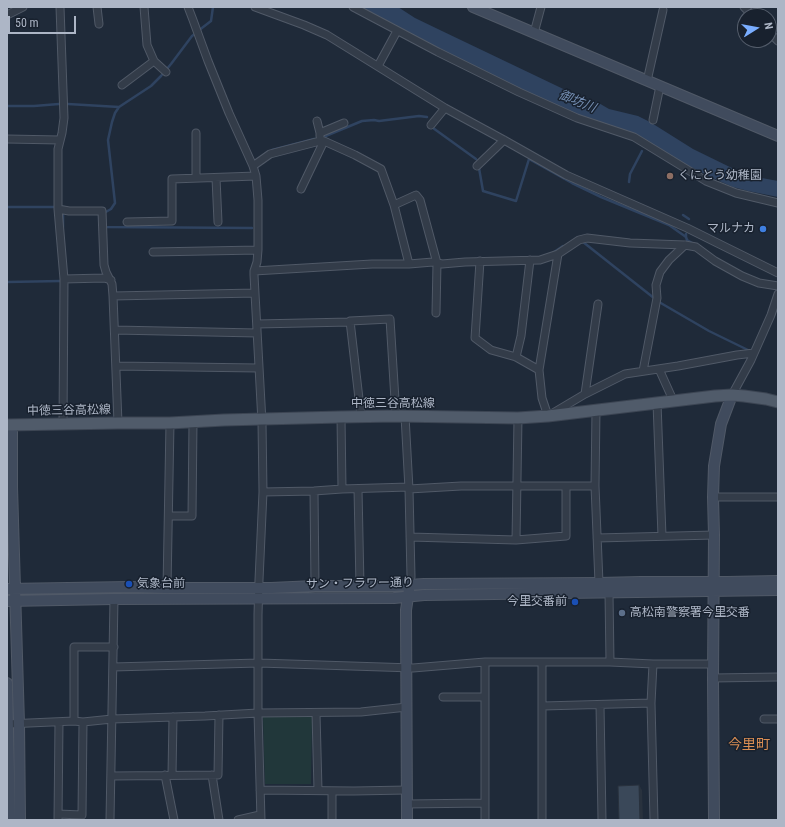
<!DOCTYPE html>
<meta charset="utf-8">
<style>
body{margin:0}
#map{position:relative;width:785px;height:827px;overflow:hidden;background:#1f2a39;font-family:"Roboto Condensed",sans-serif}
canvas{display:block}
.frame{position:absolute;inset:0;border:8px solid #adb6c6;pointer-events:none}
.north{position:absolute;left:737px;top:8px;width:40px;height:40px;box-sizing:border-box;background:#18212e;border:1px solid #545d6b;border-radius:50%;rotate:79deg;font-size:11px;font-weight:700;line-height:16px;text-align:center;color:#adb6c6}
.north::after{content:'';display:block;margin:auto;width:14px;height:18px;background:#79adff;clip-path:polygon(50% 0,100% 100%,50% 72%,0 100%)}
.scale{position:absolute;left:8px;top:16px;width:68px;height:18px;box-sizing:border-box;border:2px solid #adb6c6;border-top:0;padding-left:5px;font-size:12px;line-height:14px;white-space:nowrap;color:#adb6c6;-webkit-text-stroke:3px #18212e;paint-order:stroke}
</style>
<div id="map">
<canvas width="785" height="827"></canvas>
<div class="frame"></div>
<div class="north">N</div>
<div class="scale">50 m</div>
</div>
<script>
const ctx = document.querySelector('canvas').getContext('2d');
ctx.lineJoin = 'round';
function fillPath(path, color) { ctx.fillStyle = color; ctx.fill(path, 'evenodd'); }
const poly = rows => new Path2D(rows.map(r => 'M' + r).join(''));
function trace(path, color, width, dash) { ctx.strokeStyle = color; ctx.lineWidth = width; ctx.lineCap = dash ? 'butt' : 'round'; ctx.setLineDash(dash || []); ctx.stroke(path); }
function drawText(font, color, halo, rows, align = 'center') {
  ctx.font = font + ' "Roboto Condensed","Noto Sans JP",sans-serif'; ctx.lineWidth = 3; ctx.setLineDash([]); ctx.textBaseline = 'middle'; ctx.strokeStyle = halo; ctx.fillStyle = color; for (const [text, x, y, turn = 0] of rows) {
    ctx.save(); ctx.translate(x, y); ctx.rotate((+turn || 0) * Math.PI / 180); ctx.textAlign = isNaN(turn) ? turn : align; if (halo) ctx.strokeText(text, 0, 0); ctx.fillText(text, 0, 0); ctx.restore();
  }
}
const green = poly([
 [312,716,311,784,265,784,263,717]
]);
const water = poly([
 [361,7,398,7,415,18,442,31,578,96,597,102,609,109,638,116,650,122,693,149,738,171,751,176,778,181,778,197,748,191,733,187,717,180,685,164,622,130,558,108,408,34]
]);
const stream = poly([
 [198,31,211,21,213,7],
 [68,104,119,107],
 [7,106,34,106,59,104],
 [433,128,476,159],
 [323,138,328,135,362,121,374,120,379,121,419,116,427,117],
 [272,150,314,139,318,139],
 [479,168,483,191,516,201,529,159,572,183,601,197,669,225,686,237,686,234],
 [629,182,630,174,642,151],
 [7,207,54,207],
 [63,212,63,227],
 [104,213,111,209,115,203,108,140,112,122,115,113,119,107,151,86,161,76,171,64,192,36,196,33],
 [683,215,689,219],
 [105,225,105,227,252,228],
 [686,237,687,240,694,244],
 [583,242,659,302,709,331,750,351],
 [554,252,563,246],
 [7,282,61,281]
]);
const street = poly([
 [60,7,64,118,62,133,58,149,58,209,64,279,63,424],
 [97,7,99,24],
 [144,7,147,45,154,61,166,72],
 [188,7,193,20,208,61,229,113,253,166,256,176,258,200,258,250,257,262,254,271,254,275,262,422,263,492,259,580,258,615,258,713,261,820],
 [255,7,304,25,327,35,445,108,504,140,566,175,687,228,778,273],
 [353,7,438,52,519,92,577,118,634,137,706,181,736,193,778,203],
 [744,7,753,16],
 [7,15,23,7],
 [769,32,778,41],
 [534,33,541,7],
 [378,66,397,31],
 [647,81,663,10],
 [122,85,154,61],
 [653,120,660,86],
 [317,121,320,133,320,136],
 [431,125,445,108],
 [196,133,196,178],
 [320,133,344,123],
 [7,139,60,140],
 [253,166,270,154,320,141,324,141,355,155,381,169,394,205,409,264],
 [477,166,504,140],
 [216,178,218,222],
 [301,189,324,141],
 [394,205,416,195,420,200,437,263,436,313],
 [58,209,69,211,102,211,104,265,106,272,112,284,113,296,118,423],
 [127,222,172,221,172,179,256,176],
 [153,252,258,250],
 [558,254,539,370,542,398,548,416,585,394,625,374,678,366,737,355,754,353],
 [480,261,475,338,491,350,516,357,539,370],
 [254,271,372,264,409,264,433,262,442,264,465,262,540,260,558,254,579,240,587,238,630,243,685,245,696,247,715,261,742,276,759,283,778,286],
 [64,279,104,278,111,280],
 [113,296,255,293],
 [257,324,350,322],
 [115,330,257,333],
 [516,357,521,336,530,260],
 [116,366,258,368],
 [659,369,673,400],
 [643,371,657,298,656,285,660,272,669,260,685,245],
 [585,394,598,304],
 [732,395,751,360,771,315,778,294],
 [657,403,662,536],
 [596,410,595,486,599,583],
 [361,416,350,321,390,319,396,416],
 [405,416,409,489,411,577,409,585],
 [341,417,342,489],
 [358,489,360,586],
 [409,489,461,486,595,486],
 [314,491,315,586],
 [263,492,314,491,342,489,409,487],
 [713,497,778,497],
 [169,516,192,516,193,422],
 [410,537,516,540,566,536,566,486],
 [597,538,714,535],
 [516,540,518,418],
 [167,588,170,423],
 [609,593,610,662],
 [485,662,485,820],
 [653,664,651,703,654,820],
 [113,667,259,663,413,668,485,662,610,662,653,664,713,664],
 [713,678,778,677],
 [443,697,485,697],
 [600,705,602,820],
 [543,706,651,703],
 [316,713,318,790],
 [764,719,778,719],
 [74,721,74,647,114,647],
 [7,724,74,721,83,722,112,719,205,716,258,713,361,712,407,707],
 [165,775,174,820],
 [172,775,173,717],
 [212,775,219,820],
 [111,776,218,775,219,715],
 [260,790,354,791,407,790],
 [407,804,485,803],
 [58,814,82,815,83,722],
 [58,820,59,722],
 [110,820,114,599],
 [238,820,260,815],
 [332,820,332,791],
 [542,820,542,662]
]);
const secondary = poly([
 [473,7,778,136],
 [12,425,12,487,19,724,20,820],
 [7,589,129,587,167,588,271,588,315,586,393,586,424,584,599,583,641,582,727,582,778,581],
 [7,601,114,599,394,598,424,595,778,590],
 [7,683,10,820],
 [407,820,406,610,409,590],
 [714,820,713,678,714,535,713,497,714,466,721,424,732,395]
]);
const primary = poly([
 [7,425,118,423,170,423,224,420,341,417,396,416,518,418,548,416,715,396,732,395,744,396,766,399,778,402]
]);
const shadedWall = poly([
 [639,785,642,790,643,820,640,820]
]);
const building = poly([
 [639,785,640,820,619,820,618,786,639,785]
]);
const markers = [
 [670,176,4,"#8d6e63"],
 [763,229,4,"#3f7fe0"],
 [129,584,4,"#1a4fb4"],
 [575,602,4,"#1a4fb4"],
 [622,613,4,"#5c6f8a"]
];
const poiNames = [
 ["くにとう幼稚園",678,176],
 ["マルナカ",755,229,"right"],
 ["気象台前",137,584],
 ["今里交番前",567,602,"right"],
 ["高松南警察署今里交番",630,613]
];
const streetNames = [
 ["中徳三谷高松線",393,404],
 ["中徳三谷高松線",69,411,-1],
 ["サン・フラワー通り",360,584,-1]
];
const waterNames = [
 ["御坊川",577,102,22]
];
const quarterNames = [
 ["今里町",749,745]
];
fillPath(green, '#21373a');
fillPath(water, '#2f4360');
trace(stream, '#2f4360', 2.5);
trace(street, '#505967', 9);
trace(secondary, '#505967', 12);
trace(primary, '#3c4553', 13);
trace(street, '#333c49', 7);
trace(secondary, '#404b5d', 10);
trace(primary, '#505b6a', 11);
fillPath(shadedWall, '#29323e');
fillPath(building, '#3a4859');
trace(building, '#29323e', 1);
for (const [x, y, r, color] of markers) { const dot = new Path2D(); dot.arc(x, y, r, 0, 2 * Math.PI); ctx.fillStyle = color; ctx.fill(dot); trace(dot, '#18212e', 1.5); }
drawText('12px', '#adb6c6', '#18212e', poiNames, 'left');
drawText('12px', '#adb6c6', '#18212e', streetNames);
drawText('italic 13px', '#738db1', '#18212e', waterNames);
drawText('14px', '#da8e54', '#18212e', quarterNames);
</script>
